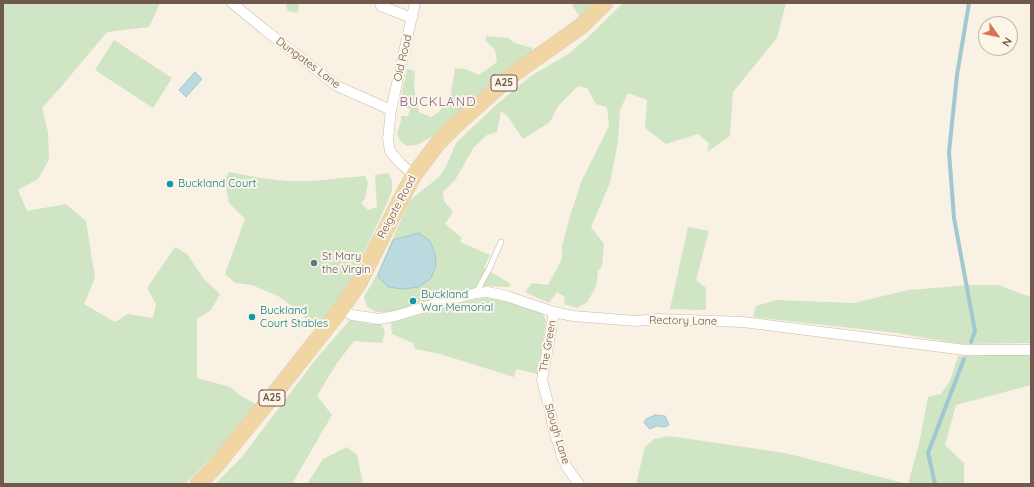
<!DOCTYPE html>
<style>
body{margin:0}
#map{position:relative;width:1034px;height:487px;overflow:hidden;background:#f9f1e3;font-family:Quicksand,sans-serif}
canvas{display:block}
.frame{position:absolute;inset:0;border:4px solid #6e594c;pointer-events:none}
.north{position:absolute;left:978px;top:16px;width:40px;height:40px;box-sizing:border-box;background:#fdf5e8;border:1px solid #c4b7aa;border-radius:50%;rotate:123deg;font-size:11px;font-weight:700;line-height:16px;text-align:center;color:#6e594c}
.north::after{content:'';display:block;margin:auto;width:14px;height:18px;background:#d67455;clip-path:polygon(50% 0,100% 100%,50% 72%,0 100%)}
</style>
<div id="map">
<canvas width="1034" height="487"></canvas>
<div class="frame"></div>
<div class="north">N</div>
</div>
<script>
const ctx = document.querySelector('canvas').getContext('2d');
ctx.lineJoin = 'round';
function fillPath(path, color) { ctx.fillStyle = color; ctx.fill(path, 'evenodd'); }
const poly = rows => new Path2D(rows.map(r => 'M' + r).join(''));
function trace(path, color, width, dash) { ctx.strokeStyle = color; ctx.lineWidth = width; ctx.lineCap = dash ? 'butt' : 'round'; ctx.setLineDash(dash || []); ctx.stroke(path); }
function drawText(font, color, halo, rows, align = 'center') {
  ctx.font = font + ' Quicksand,sans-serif'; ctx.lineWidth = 4; ctx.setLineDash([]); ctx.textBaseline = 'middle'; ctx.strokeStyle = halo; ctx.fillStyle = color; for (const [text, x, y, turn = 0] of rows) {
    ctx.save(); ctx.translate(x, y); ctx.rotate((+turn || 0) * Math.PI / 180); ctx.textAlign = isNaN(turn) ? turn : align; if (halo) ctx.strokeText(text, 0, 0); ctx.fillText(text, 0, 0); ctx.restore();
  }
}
const green = poly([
 [3,3,160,3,149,27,107,32,60,88,42,108,48,132,49,160,38,179,18,190,27,211,66,204,86,221,95,278,84,304,115,322,128,314,153,318,156,304,147,288,175,247,187,254,204,279,220,294,211,310,197,319,197,378,230,387,241,396,256,404,214,455,185,484,3,484],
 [285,3,299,3,298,13,288,11],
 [572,3,593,3,579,16,572,5],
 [623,3,786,3,777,38,733,92,730,136,707,152,709,143,698,134,666,144,645,128,647,100,628,93,620,110,618,141,610,183,591,227,604,244,602,266,598,271,596,287,587,302,577,308,564,304,565,297,557,292,549,303,525,292,532,283,548,285,562,259,562,246,570,216,582,180,609,126,607,107,596,104,587,88,578,86,558,106,550,122,523,139,508,117,501,111,497,132,487,135,474,147,455,180,443,192,444,201,453,212,445,224,462,238,460,242,490,255,484,268,511,284,509,287,484,286,432,299,404,309,390,312,376,312,367,307,364,297,376,276,410,200,419,193,440,176,447,164,456,143,496,105,531,76,567,55,585,40],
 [486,36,508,38,515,43,532,48,533,51,440,132,417,145,407,146,400,141,397,133,401,121,401,116,408,116,410,109,403,106,401,98,407,69,415,71,414,84,415,96,419,112,431,117,439,112,451,93,455,68,465,69,479,75,497,62,495,50,486,41],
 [114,40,172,78,153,108,95,70],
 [229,172,261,178,286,181,311,181,365,176,368,183,365,199,361,203,368,210,377,207,375,175,388,173,392,180,392,191,387,203,352,279,334,307,318,327,314,327,296,309,278,296,252,285,235,283,225,274,245,219,229,203,225,179],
 [688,227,709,231,696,280,706,288,706,310,670,309],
 [970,285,998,285,1031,297,1031,343,960,344,897,333,753,317,756,306,776,300,854,303,909,290],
 [487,297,506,299,542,313,546,320,538,374,516,369,514,377,440,354,415,349,413,343,392,334,391,323,450,305],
 [350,320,371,324,381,324,385,332,382,343,354,341,337,363,317,396,332,415,293,482,298,484,215,484,241,458,316,359],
 [1031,354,1031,385,956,405,945,445,964,463,964,484,636,484,645,447,654,439,669,436,785,453,908,484,919,444,928,397,941,394,950,381,958,356],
 [347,447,357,455,363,484,307,484,323,459]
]);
const water = poly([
 [195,72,202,79,186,97,179,90,195,72],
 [419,233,430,241,435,254,436,265,431,278,419,287,403,289,388,287,380,279,378,275,393,240,419,233],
 [655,415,665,416,669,425,665,427,657,426,650,429,644,423,646,419,655,415]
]);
const stream = poly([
 [969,3,957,75,949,152,954,218,975,331,971,342],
 [935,484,928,453,964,359]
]);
const lane = poly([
 [476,293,489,269,501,242]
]);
const street = poly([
 [232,3,265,30,337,86,391,110],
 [381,6,412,18],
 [414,175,401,164,390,151,388,139,391,110,415,3],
 [342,308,352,315,379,319,395,316,441,302,476,293,488,292,506,296,554,312,573,316,636,321,658,319,743,322,965,350,1031,350],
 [554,312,542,380,550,410,553,427,563,459,568,469,579,484]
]);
const primary = poly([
 [198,484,214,468,275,393,342,308,360,281,402,197,414,175,438,143,456,125,512,75,580,27,605,3]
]);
const markers = [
 [170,184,4,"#0f9aa8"],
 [314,263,4,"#6b7280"],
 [413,301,4,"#0f9aa8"],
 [252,317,4,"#0f9aa8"]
];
const shields = [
 [504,83,26],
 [272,398,26]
];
const shieldNames = [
 ["A25",504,83],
 ["A25",272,398]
];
const streetNames = [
 ["Old Road",403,58,-77],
 ["Dungates Lane",308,63,37],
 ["Reigate Road",397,207,-62],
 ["Rectory Lane",683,321,1],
 ["The Green",548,346,-80],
 ["Slough Lane",557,434,73]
];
const cultureNames = [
 ["Buckland Court",178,184],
 ["Buckland",421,295],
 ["War Memorial",421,308],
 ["Buckland",260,311],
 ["Court Stables",260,324]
];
const worshipNames = [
 ["St Mary",322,257],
 ["the Virgin",322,270]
];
const quarterNames = [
 ["BUCKLAND",438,102]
];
fillPath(green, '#d0e5c3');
fillPath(water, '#badae0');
trace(water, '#a1c8d1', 1);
trace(stream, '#a1c8d1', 4);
trace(lane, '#c8b9ab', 6);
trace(street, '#c8b9ab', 11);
trace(primary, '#d6d1cd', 17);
trace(lane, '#fff', 5);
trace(street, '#fff', 10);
trace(primary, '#f1d5a2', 16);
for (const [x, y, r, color] of markers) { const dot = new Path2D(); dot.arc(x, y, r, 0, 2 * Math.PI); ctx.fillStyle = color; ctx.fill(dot); trace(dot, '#fdf5e8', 1.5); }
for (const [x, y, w] of shields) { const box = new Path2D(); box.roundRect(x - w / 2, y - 8, w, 16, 3); ctx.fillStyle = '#fdf5e8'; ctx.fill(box); trace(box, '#6e594c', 1); }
drawText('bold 10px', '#6e594c', null, shieldNames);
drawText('11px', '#6e594c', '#fdf5e8', streetNames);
drawText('11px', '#0d838f', '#fdf5e8', cultureNames, 'left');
drawText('11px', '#5b616d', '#fdf5e8', worshipNames, 'left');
ctx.letterSpacing = '1px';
drawText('13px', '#7e648b', '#fdf5e8', quarterNames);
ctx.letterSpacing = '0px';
</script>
